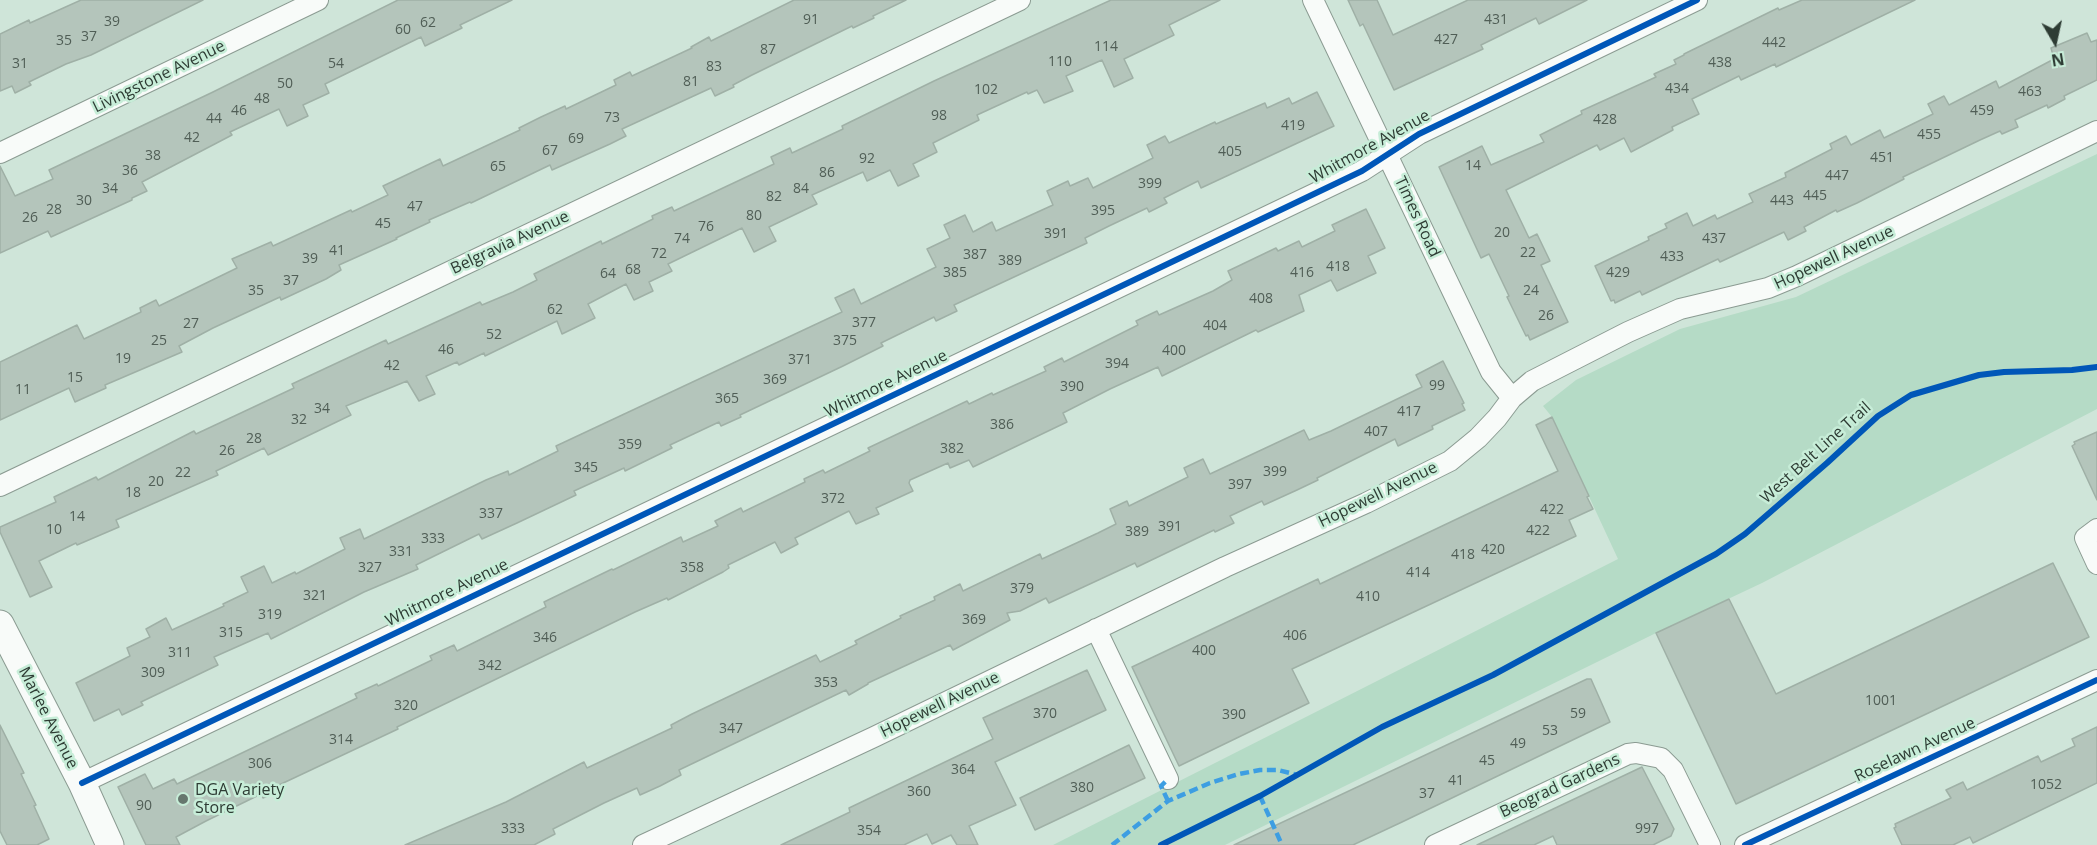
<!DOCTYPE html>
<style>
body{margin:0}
#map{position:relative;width:2097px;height:845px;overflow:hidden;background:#cfe5d9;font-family:"Open Sans",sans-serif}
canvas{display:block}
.north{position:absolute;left:2025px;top:12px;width:60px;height:60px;-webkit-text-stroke:4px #c7edd8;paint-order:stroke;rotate:171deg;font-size:16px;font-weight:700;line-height:24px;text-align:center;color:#2e3c34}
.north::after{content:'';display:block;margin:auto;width:21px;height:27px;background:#2e3c34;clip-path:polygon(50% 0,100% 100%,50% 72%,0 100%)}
</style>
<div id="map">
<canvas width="2097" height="845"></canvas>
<div class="north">N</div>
</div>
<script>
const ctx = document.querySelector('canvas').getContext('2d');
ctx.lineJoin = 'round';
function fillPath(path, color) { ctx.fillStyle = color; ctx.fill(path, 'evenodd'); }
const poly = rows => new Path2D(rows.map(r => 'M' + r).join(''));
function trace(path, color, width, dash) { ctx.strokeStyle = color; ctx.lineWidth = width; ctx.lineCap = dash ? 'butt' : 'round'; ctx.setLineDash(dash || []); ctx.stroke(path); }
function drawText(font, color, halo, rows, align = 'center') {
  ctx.font = font + ' "Open Sans",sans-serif'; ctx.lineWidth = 5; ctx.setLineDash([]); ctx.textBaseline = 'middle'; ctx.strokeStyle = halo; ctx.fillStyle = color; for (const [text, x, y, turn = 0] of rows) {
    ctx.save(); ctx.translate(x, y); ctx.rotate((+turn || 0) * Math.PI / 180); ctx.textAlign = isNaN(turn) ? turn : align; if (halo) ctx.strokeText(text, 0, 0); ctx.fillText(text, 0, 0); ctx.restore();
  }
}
const green = poly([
 [2097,154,2097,409,1762,583,1656,633,1225,845,1053,845,1618,559,1552,417,1543,406,1576,380,1680,329,1796,297]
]);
const building = poly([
 [81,0,203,0,91,55,66,64,29,82,31,85,15,93,12,86,0,91,0,34,29,20,30,23,81,0],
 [398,0,512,0,460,25,462,28,425,46,421,37,325,84,329,93,303,105,308,116,287,126,279,109,230,132,232,135,142,182,147,191,132,198,132,200,51,237,48,231,0,253,0,166,15,196,53,179,49,170,213,92,398,0],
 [794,0,906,0,873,16,874,18,853,28,852,26,752,75,733,85,734,87,715,96,711,88,622,129,626,136,610,144,552,170,550,165,471,203,470,202,429,220,430,222,396,238,397,239,339,265,341,270,326,279,281,300,280,297,213,328,179,346,182,352,105,385,106,388,75,402,69,388,0,420,0,362,77,325,84,339,141,312,140,308,156,300,159,306,237,268,232,259,271,242,273,246,351,210,352,212,388,195,383,186,440,159,443,166,520,130,519,128,541,117,565,106,566,109,616,85,614,80,630,72,632,76,692,48,691,47,709,37,711,41,794,0],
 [1111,0,1220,0,1169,25,1174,35,1124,59,1133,78,1114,87,1102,60,1066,76,1073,91,1044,103,1037,90,1028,94,1027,92,977,115,979,120,933,143,937,152,913,164,919,176,898,186,890,170,867,181,863,172,812,195,817,204,769,227,776,241,754,252,742,228,668,264,672,271,649,282,653,291,634,300,626,284,588,304,595,318,562,334,557,321,485,356,484,353,459,365,457,362,426,376,435,394,419,401,407,381,346,406,351,415,268,455,264,448,216,471,218,475,116,520,119,527,77,545,76,543,39,561,52,587,30,597,0,532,0,527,56,502,54,497,96,477,98,480,194,431,196,434,243,412,294,388,292,384,386,340,388,344,480,302,482,305,513,292,537,280,534,274,601,241,602,244,653,219,652,216,672,207,674,211,774,164,771,157,790,148,792,153,843,129,842,126,934,81,1111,0],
 [1348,0,1377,0,1393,35,1468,0,1587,0,1539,24,1536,18,1481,45,1483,49,1394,90,1363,24,1360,26,1348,0],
 [1802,0,1915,0,1776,67,1775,64,1741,80,1739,76,1692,99,1699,114,1672,127,1673,130,1631,152,1624,138,1600,150,1597,145,1506,190,1529,238,1537,234,1550,261,1541,265,1568,322,1530,340,1528,335,1526,336,1507,297,1509,296,1489,254,1481,258,1439,167,1482,146,1491,165,1544,142,1540,135,1582,114,1581,111,1656,77,1654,74,1676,64,1674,60,1684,55,1684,54,1778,8,1779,10,1802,0],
 [2087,33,2091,42,2097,40,2097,80,2064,96,2065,99,2048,108,2047,105,2015,120,2018,127,2002,134,2000,131,1980,140,1903,177,1904,179,1857,203,1837,212,1836,210,1804,227,1806,231,1788,240,1784,232,1720,262,1718,259,1642,295,1640,291,1615,303,1614,300,1611,301,1595,266,1649,240,1648,237,1667,228,1665,224,1687,213,1693,226,1715,215,1717,219,1753,202,1749,194,1786,177,1785,173,1832,149,1830,144,1846,136,1851,145,1880,130,1884,138,1933,114,1928,104,1944,96,1949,105,1996,81,1999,88,2054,59,2051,48,2087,33],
 [1317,92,1334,126,1201,188,1198,181,1164,198,1167,203,1149,212,1147,208,1109,226,1085,238,1087,243,954,305,957,311,936,321,934,317,881,343,883,346,843,366,740,415,741,417,721,426,719,422,670,445,672,448,625,471,624,468,574,491,576,495,517,523,482,539,479,534,416,565,418,569,364,592,271,639,268,633,214,657,218,665,141,702,143,705,122,715,119,709,94,721,76,683,130,656,127,648,150,637,146,629,166,618,172,630,224,606,223,604,248,592,241,577,264,566,272,583,295,572,296,574,345,549,340,538,360,529,364,539,486,480,508,471,509,475,558,451,556,446,842,312,835,298,854,289,861,304,936,267,927,249,950,238,944,225,965,215,973,232,992,222,996,231,1053,205,1047,191,1068,181,1070,186,1088,178,1093,188,1153,158,1147,145,1165,136,1169,143,1215,122,1216,124,1265,103,1267,108,1289,98,1292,104,1317,92],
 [1366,209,1385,248,1368,256,1376,273,1337,291,1331,280,1299,295,1304,311,1258,332,1256,330,1162,376,1158,367,1110,389,1063,413,1067,422,973,467,969,460,950,468,948,463,910,480,909,483,913,491,876,508,879,514,856,524,849,511,795,538,798,544,781,553,775,542,728,565,729,568,723,572,668,600,667,598,635,612,397,727,398,729,279,785,281,790,263,798,261,794,206,821,176,837,180,845,146,845,118,787,145,774,153,789,174,779,177,784,357,698,355,694,377,684,378,686,432,660,430,656,454,645,457,651,546,607,544,602,612,569,613,570,681,537,683,542,718,526,715,521,741,508,743,512,805,482,804,479,823,470,825,473,870,451,868,448,967,401,969,404,992,393,993,395,1046,371,1044,367,1062,358,1064,362,1138,325,1136,321,1157,311,1159,315,1213,291,1232,280,1228,271,1276,248,1278,251,1299,241,1302,247,1335,231,1332,225,1366,209],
 [1443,361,1464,403,1462,404,1465,410,1432,426,1433,429,1398,446,1395,439,1317,478,1318,480,1297,490,1264,505,1262,501,1230,516,1234,523,1215,532,1214,530,1137,567,1135,563,1049,603,1046,598,1020,611,1007,613,1010,620,953,650,950,645,868,683,868,684,849,695,846,690,679,770,681,775,660,786,640,795,637,788,604,803,553,829,555,834,534,845,405,845,506,802,584,762,587,768,672,728,671,725,692,714,816,655,820,662,857,644,855,641,901,618,900,616,935,600,934,597,960,584,963,591,1040,554,1042,559,1098,533,1116,524,1110,509,1127,501,1129,506,1188,477,1184,468,1203,459,1210,474,1304,430,1309,440,1331,431,1422,387,1416,375,1443,361],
 [1552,417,1589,496,1587,497,1593,509,1569,520,1576,536,1292,669,1309,703,1179,766,1132,667,1318,579,1320,584,1558,471,1536,425,1552,417],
 [2097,432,2097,500,2072,446,2075,444,2074,442,2097,432],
 [2053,563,2089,637,1736,804,1656,633,1729,599,1776,694,2053,563],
 [1087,670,1106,710,995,762,1016,805,969,826,978,845,957,845,951,835,932,844,927,834,904,845,781,845,850,812,849,808,993,739,983,718,1087,670],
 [1587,679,1591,679,1610,722,1402,822,1353,845,1234,845,1587,679],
 [0,725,24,773,21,774,36,805,34,806,49,839,37,845,7,845,0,831,0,725],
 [2097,727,2097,783,1973,843,1970,837,1953,845,1902,845,1894,828,1896,827,1895,824,1951,798,1946,790,1963,782,1967,790,2038,756,2041,762,2075,746,2072,739,2097,727],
 [1129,745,1145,778,1035,830,1020,798,1129,745],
 [1642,767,1674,829,1671,836,1653,845,1557,845,1553,836,1534,845,1477,845,1642,767]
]);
const street = poly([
 [1313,0,1491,372,1512,398],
 [0,153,318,0],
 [0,486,1020,0],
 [2097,529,2085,538,2097,564],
 [1096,629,1168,779],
 [82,783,1362,171,1419,134,1697,0],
 [643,845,874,737,1225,567,1366,503,1450,461,1478,438,1497,418,1512,398,1532,381,1628,332,1680,309,1768,288,1797,276,2097,131],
 [1435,845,1628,754,1636,753,1661,758,1673,770,1710,845],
 [1745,845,2097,680]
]);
const secondary = poly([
 [0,624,82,783,110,845]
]);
const quiet = poly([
 [1260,796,1282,845],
 [1168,801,1161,786,1168,779],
 [1112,845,1168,801,1210,783,1239,774,1260,770,1278,770,1298,775]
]);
const cycleway = poly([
 [82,783,1362,171,1419,134,1697,0],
 [1161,845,1260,796,1382,727,1493,675,1716,554,1745,534,1827,463,1878,416,1911,395,1979,375,2004,372,2072,370,2097,367],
 [1745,845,2097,680]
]);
const markers = [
 [183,799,6,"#66776e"]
];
const numberNames = [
 ["91",811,20],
 ["431",1496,20],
 ["39",112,22],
 ["62",428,23],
 ["60",403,30],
 ["37",89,37],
 ["427",1446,40],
 ["35",64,41],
 ["442",1774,43],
 ["114",1106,47],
 ["87",768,50],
 ["110",1060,62],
 ["438",1720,63],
 ["31",20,64],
 ["54",336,64],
 ["83",714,67],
 ["81",691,82],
 ["50",285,84],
 ["434",1677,89],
 ["102",986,90],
 ["463",2030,92],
 ["48",262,99],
 ["46",239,111],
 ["459",1982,111],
 ["98",939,116],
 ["73",612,118],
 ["44",214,119],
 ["428",1605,120],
 ["419",1293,126],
 ["455",1929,135],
 ["42",192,138],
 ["69",576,139],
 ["67",550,151],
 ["405",1230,152],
 ["38",153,156],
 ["451",1882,158],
 ["92",867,159],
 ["14",1473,166],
 ["65",498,167],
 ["36",130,171],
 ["86",827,173],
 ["447",1837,176],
 ["399",1150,184],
 ["34",110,189],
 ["84",801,189],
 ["445",1815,196],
 ["82",774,197],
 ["30",84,201],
 ["443",1782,201],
 ["47",415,207],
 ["28",54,210],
 ["395",1103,211],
 ["80",754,216],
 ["26",30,218],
 ["45",383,224],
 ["76",706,227],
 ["20",1502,233],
 ["391",1056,234],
 ["74",682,239],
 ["437",1714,239],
 ["41",337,251],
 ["22",1528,253],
 ["72",659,254],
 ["387",975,255],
 ["433",1672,257],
 ["39",310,259],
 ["389",1010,261],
 ["418",1338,267],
 ["68",633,270],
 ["385",955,273],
 ["416",1302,273],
 ["429",1618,273],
 ["64",608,274],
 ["37",291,281],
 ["35",256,291],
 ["24",1531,291],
 ["408",1261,299],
 ["62",555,310],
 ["26",1546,316],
 ["377",864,323],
 ["27",191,324],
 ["404",1215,326],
 ["52",494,335],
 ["25",159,341],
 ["375",845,341],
 ["46",446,350],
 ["400",1174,351],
 ["19",123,359],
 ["371",800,360],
 ["394",1117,364],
 ["42",392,366],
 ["15",75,378],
 ["369",775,380],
 ["99",1437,386],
 ["390",1072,387],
 ["11",23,390],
 ["365",727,399],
 ["34",322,409],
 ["417",1409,412],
 ["32",299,420],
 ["386",1002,425],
 ["407",1376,432],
 ["28",254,439],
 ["359",630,445],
 ["382",952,449],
 ["26",227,451],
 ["345",586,468],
 ["399",1275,472],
 ["22",183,473],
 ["20",156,482],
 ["397",1240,485],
 ["18",133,493],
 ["372",833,499],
 ["422",1552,510],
 ["337",491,514],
 ["14",77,517],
 ["391",1170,527],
 ["10",54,530],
 ["422",1538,531],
 ["389",1137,532],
 ["333",433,539],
 ["420",1493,550],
 ["331",401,552],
 ["418",1463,555],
 ["327",370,568],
 ["358",692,568],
 ["414",1418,573],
 ["379",1022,589],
 ["321",315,596],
 ["410",1368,597],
 ["319",270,615],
 ["369",974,620],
 ["315",231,633],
 ["406",1295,636],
 ["346",545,638],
 ["400",1204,651],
 ["311",180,653],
 ["342",490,666],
 ["309",153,673],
 ["353",826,683],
 ["1001",1881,701],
 ["320",406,706],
 ["370",1045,714],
 ["59",1578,714],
 ["390",1234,715],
 ["347",731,729],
 ["53",1550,731],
 ["314",341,740],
 ["49",1518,744],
 ["45",1487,761],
 ["306",260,764],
 ["364",963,770],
 ["41",1456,781],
 ["1052",2046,785],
 ["380",1082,788],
 ["360",919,792],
 ["37",1427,794],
 ["90",144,806],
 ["333",513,829],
 ["997",1647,829],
 ["354",869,831]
];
const streetNames = [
 ["Livingstone Avenue",159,77,-26],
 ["Whitmore Avenue",1370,147,-29],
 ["Times Road",1417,217,65],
 ["Belgravia Avenue",510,243,-25],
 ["Hopewell Avenue",1834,258,-25],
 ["Whitmore Avenue",886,384,-26],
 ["West Belt Line Trail",1816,453,-42],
 ["Hopewell Avenue",1378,495,-26],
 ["Whitmore Avenue",447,593,-26],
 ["Hopewell Avenue",940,705,-26],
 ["Marlee Avenue",48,718,63],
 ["Roselawn Avenue",1915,750,-25],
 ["Beograd Gardens",1560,786,-25]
];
const poiNames = [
 ["DGA Variety",195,790],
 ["Store",195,808]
];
fillPath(green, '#b5dbc6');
fillPath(building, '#b4c5bb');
trace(building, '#9fb0a6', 1.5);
trace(street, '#8b9b92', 22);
trace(secondary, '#8b9b92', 29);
trace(street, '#f8fbf9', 20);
trace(secondary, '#f8fbf9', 27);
trace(quiet, '#3d9ee2', 4.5, [9, 4.5]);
trace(cycleway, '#0057b8', 6);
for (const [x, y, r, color] of markers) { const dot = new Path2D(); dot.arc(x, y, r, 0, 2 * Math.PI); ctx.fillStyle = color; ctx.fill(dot); trace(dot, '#c7edd8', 2); }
drawText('14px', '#505e56', null, numberNames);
drawText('16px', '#2e3c34', '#c7edd8', streetNames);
drawText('16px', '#2e3c34', '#c7edd8', poiNames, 'left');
</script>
